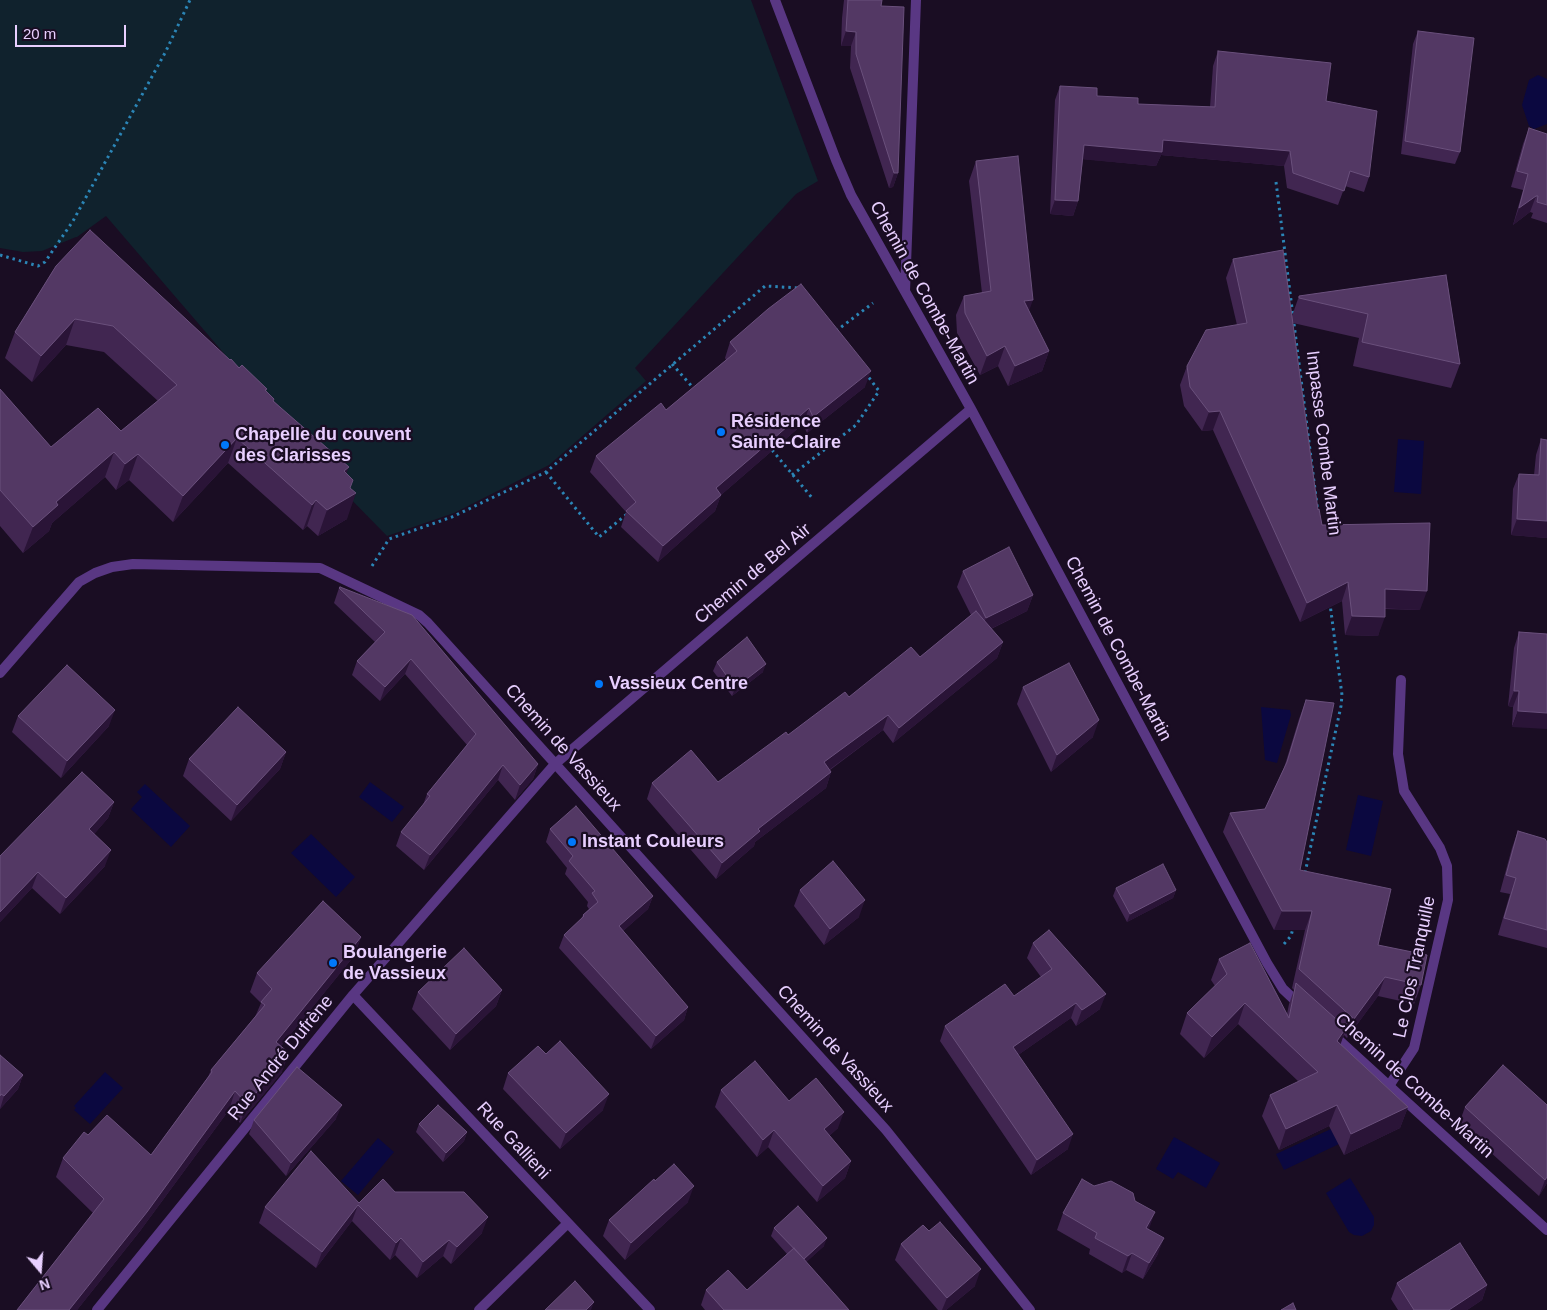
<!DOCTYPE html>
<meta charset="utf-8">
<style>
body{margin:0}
#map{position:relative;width:1547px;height:1310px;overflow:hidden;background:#1a0d23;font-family:Helvetica,sans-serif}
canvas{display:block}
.north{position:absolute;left:15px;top:1245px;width:50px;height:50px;-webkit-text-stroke:4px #1a0d23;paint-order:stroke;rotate:162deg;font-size:14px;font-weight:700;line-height:20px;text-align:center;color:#e8cfff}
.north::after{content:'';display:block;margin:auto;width:18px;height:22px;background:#e8cfff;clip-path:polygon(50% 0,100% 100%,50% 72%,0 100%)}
.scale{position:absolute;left:15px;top:25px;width:111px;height:22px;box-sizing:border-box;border:2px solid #e8cfff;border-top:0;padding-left:6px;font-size:15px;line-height:18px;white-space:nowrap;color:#e8cfff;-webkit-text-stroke:4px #1a0d23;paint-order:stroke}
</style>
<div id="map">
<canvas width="1547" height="1310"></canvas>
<div class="north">N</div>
<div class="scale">20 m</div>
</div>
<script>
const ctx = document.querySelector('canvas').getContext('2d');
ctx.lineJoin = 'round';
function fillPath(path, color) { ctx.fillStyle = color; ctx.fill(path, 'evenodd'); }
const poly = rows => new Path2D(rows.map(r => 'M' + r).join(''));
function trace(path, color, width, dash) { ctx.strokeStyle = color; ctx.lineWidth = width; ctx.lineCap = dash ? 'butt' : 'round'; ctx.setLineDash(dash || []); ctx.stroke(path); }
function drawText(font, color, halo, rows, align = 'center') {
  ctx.font = font + ' Helvetica,sans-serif'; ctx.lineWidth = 4.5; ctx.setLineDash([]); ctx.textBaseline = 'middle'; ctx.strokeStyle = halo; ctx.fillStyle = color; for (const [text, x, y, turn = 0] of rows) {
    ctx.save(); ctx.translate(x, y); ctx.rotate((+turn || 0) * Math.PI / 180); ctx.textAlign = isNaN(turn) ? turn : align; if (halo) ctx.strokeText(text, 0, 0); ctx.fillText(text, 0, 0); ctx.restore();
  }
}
const green = poly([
 [0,0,751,0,818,181,796,194,635,368,646,381,549,465,454,513,387,536,337,485,106,216,77,237,76,237,42,251,23,252,0,248]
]);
const water = poly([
 [1538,75,1547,79,1547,124,1534,129,1529,126,1522,105,1529,80],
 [1398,439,1424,441,1421,494,1394,492],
 [1261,707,1290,710,1291,715,1277,763,1265,760],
 [370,782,404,807,392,822,359,797],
 [145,784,190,826,171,847,131,809,142,797,137,792],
 [1358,795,1383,801,1371,856,1346,850],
 [311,834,355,877,336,897,291,853],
 [105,1072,123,1088,90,1124,74,1110,76,1108,74,1106],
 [1331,1129,1339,1144,1284,1170,1276,1154],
 [1174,1137,1220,1163,1206,1188,1178,1172,1173,1179,1156,1169],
 [378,1138,394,1152,358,1195,341,1181],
 [1350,1178,1374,1217,1374,1225,1371,1231,1362,1236,1354,1235,1349,1232,1326,1193]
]);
const path = poly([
 [1276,182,1318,513],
 [0,255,38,266,45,262,73,221,166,51,190,0],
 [836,331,873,303],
 [672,364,695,390],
 [772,450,813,499],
 [546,472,599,537,627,514],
 [792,475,856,425,879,391,867,375],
 [372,566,389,539,452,517,546,472,765,286,799,288],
 [1305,873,1341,706,1342,695,1330,604],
 [1284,944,1291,936,1293,928]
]);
const lane = poly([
 [1389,1086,1414,1048,1448,900,1447,866,1440,848,1404,791,1398,754,1401,680]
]);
const street = poly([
 [775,0,836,160,851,195,971,409,1267,963,1283,989,1300,1005],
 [905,291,916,0],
 [0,673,79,582,95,573,112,567,133,564,320,568,419,615,428,623,886,1130,1030,1310],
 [353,995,650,1310],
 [1331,1033,1547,1230],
 [97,1310,353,995,555,764,971,409],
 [479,1310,568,1223]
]);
const wall = poly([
 [844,0,882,0,881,6,898,173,893,187,889,188,850,68,851,46,841,46,842,18],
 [1418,31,1460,152,1455,164,1401,154,1413,44],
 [1218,51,1326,101,1369,177,1364,192,1345,186,1338,205,1287,188,1284,166,1161,155,1156,166,1083,159,1078,201,1073,216,1050,214,1055,100,1060,86,1097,96,1138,104,1210,107,1213,66],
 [1529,128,1547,134,1547,223,1531,218,1533,213,1530,212,1513,225,1523,190,1511,187,1523,144],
 [976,161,1029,311,1049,351,1042,371,1008,386,998,366,980,375,957,333,956,315,964,296,982,293,969,181],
 [1233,259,1292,316,1299,296,1446,275,1460,364,1451,388,1353,366,1359,338,1293,323,1318,510,1322,525,1420,610,1385,609,1378,636,1345,635,1342,601,1300,622,1213,430,1202,431,1184,406,1180,385,1187,366,1237,325,1226,278],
 [56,266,230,360,267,389,266,391,274,401,346,474,350,488,347,519,318,536,307,526,303,530,228,463,173,522,129,480,116,490,105,477,52,523,49,531,23,553,0,526,0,389,51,447,121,431,158,401,104,352,66,345,32,382,5,358,15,332],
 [730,342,865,387,807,433,803,424,721,495,715,511,658,562,621,527,626,512,590,472,596,456,666,410,726,360,725,358],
 [1541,439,1547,440,1547,538,1511,535,1513,489,1519,474,1534,475,1536,455],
 [963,571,1033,595,1027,611,991,629,1003,642,997,658,893,743,883,730,830,770,831,772,826,788,755,842,754,846,716,879,647,799,652,783,718,782,788,735,849,697,920,657,971,615,957,587],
 [339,588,538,764,533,779,515,800,498,780,424,870,396,846,401,832,423,805,427,794,467,745,405,674,380,701,352,675,357,661,375,642,334,603],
 [1519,632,1547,634,1512,727,1513,707,1508,706,1514,648],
 [717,662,763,672,732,696,713,671],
 [1023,687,1093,737,1051,772,1017,704],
 [1306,700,1300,870,1378,945,1421,985,1414,1004,1378,996,1347,1038,1344,1035,1340,1044,1408,1107,1400,1128,1344,1155,1329,1126,1279,1150,1262,1116,1270,1095,1299,1082,1238,1024,1204,1058,1180,1034,1187,1013,1215,986,1211,980,1219,959,1287,1014,1289,1004,1294,990,1292,988,1305,930,1274,930,1223,832,1230,813,1265,809,1284,768,1299,719],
 [18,716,109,726,61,778,12,732],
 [286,752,280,769,231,821,183,776,189,759],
 [114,802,108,818,94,834,105,866,60,914,32,888,0,922,0,856],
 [550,829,653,896,648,909,623,931,688,1007,684,1020,651,1049,559,948,564,935,581,919,583,915,589,909,587,906,588,902,565,874,567,868,546,842],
 [1518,831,1547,842,1547,948,1498,935,1510,894,1500,892,1512,848],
 [1116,888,1176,890,1173,898,1127,922,1113,896],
 [800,890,859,917,824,945,794,906],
 [361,937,354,956,281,1046,282,1072,240,1123,229,1110,140,1231,77,1310,17,1310,93,1213,56,1177,63,1158,88,1135,151,1155,208,1077,211,1070,255,1017,261,1003,250,992,257,973],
 [1033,943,1100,1009,1076,1026,1071,1018,1018,1055,1068,1149,1031,1175,940,1041,945,1026,1014,996,1041,977,1027,958],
 [502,990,496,1006,450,1050,412,1009,418,992],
 [546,1054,603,1110,560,1149,503,1089,508,1073],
 [0,1055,23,1075,18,1089,0,1109],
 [721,1090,789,1101,838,1128,829,1136,851,1161,845,1178,817,1202,768,1147,757,1157,715,1107],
 [1547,1105,1547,1183,1539,1196,1459,1124,1465,1107],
 [336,1119,286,1176,249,1134,254,1120],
 [419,1124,467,1132,464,1141,443,1162,416,1132],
 [655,1181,688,1202,625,1260,603,1236,609,1220],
 [1094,1186,1135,1201,1149,1230,1158,1254,1143,1279,1126,1270,1122,1273,1089,1254,1090,1249,1057,1230,1063,1213],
 [395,1192,482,1233,451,1264,443,1256,417,1278,395,1255,390,1260,352,1221,316,1268,259,1223,265,1207,359,1203],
 [774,1228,824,1246,806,1262,849,1310,705,1310,701,1305,706,1290,747,1290,787,1254,771,1236],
 [901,1244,975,1286,946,1310,938,1310,895,1260],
 [1397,1283,1487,1285,1482,1300,1467,1310,1398,1310,1391,1299]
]);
const shadedWall = poly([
 [846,31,856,32,851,46,841,46],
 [1163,140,1290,151,1284,166,1161,155,1156,166,1079,159,1084,145],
 [894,173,898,173,893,187,889,188],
 [1536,196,1530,212,1513,225,1519,208],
 [1055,200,1078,201,1073,216,1050,214],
 [1033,300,1026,319,1024,301],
 [75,319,66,345,32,382,41,356],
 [1005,346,998,366,980,375,987,356],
 [1049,351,1042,371,1008,386,1015,366],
 [871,371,865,387,807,433,813,417],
 [809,408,803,424,721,495,715,511,658,562,663,546,716,488],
 [1220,411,1213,430,1202,431,1209,412],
 [237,438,228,463,173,522,183,496],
 [114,452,105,477,52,523,49,531,23,553,33,527,56,502],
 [138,454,129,480,116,490,125,464],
 [349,467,339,493,344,471],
 [353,480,346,499,356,493,347,519,318,536,327,510,350,488],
 [316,500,307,526,303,530,312,505],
 [1517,519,1547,521,1547,538,1511,535],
 [1348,582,1342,601,1300,622,1307,603],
 [1385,589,1427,591,1420,610,1378,608],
 [1033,595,1027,611,980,634,986,618],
 [1352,616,1385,617,1378,636,1345,635],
 [1003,642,997,658,893,743,899,728],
 [411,659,405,674,380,701,385,687],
 [766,664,763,672,732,696,735,688],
 [1514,691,1519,691,1513,707,1508,706],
 [115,710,109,726,61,778,67,761],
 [1518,711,1547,713,1547,729,1512,727],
 [888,715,883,730,818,778,824,762],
 [1099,720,1093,737,1051,772,1057,755],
 [286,752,280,769,231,821,237,805],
 [538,764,533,779,515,800,520,785],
 [503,765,498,780,424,870,430,855],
 [831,772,826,788,755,842,754,846,716,879,722,863,758,829],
 [114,802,108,818,84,846,89,829],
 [111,850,105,866,60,914,66,898],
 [38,872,32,888,0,922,0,912],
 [1176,890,1173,898,1127,922,1130,914],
 [653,896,648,909,614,939,619,926],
 [865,900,859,917,824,945,830,929],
 [1282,911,1312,911,1305,930,1274,930],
 [361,937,354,956,269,1061,276,1042],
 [1385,977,1378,996,1347,1038,1354,1019],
 [502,990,496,1006,450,1050,456,1034],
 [1106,994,1100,1009,1076,1026,1082,1010],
 [1076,1003,1071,1018,1008,1062,1013,1047],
 [1245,1003,1238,1024,1204,1058,1212,1037],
 [688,1007,684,1020,651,1049,656,1036],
 [1346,1028,1339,1049,1337,1041],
 [289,1053,282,1072,240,1123,247,1104],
 [23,1075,18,1089,0,1109,4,1096],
 [235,1091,229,1110,140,1231,77,1310,69,1310],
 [609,1094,603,1110,560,1149,566,1133],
 [342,1105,336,1119,286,1176,291,1163],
 [1337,1105,1329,1126,1279,1150,1286,1129],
 [1408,1107,1400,1128,1344,1155,1351,1134],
 [844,1112,838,1128,818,1146,824,1129],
 [774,1130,768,1147,757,1157,763,1140],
 [467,1132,464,1141,443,1162,446,1153],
 [1073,1134,1068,1149,1031,1175,1037,1160],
 [851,1161,845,1178,817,1202,823,1186],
 [1547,1177,1547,1183,1539,1196,1545,1180],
 [694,1186,688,1202,625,1260,631,1243],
 [358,1205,352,1221,316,1268,322,1252],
 [1155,1212,1149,1229,1140,1245,1146,1228],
 [488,1217,482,1233,451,1264,457,1247],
 [401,1238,395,1255,390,1260,396,1243],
 [827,1238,824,1246,800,1268,803,1259],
 [1164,1238,1158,1254,1143,1279,1149,1263],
 [449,1240,443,1256,417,1278,423,1262],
 [1132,1253,1126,1270,1122,1273,1128,1256],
 [981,1269,975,1286,946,1310,942,1310,947,1298],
 [1487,1285,1482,1300,1467,1310,1449,1310],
 [594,1302,591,1310,585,1310]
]);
const building = poly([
 [848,0,882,0,881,6,904,7,898,173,894,173,856,54,856,32,846,31,848,0],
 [1418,31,1474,38,1460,152,1405,141,1418,31],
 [1218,51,1331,63,1326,101,1377,111,1369,177,1350,171,1344,191,1293,173,1290,151,1163,140,1162,152,1084,145,1078,201,1055,200,1060,86,1097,88,1097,96,1138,98,1138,104,1215,107,1218,51],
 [1529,128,1547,134,1547,205,1537,202,1538,196,1536,196,1519,208,1528,174,1517,171,1529,128],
 [1018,156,1033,300,1024,301,1049,351,1015,366,1005,346,987,356,965,313,964,296,991,291,976,161,1018,156],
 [90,230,230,360,231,359,239,368,242,365,267,389,265,390,274,399,273,401,349,467,344,471,353,480,350,488,356,493,327,510,316,500,312,505,237,438,183,496,138,454,125,464,114,452,56,502,58,505,33,527,0,490,0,389,51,447,98,408,121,431,177,385,113,326,75,319,41,356,15,332,56,266,90,230],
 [1283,250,1318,510,1319,509,1322,525,1430,523,1427,591,1385,589,1385,617,1352,616,1348,582,1307,603,1220,411,1209,412,1190,387,1187,366,1206,330,1247,323,1233,259,1283,250],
 [1446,275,1460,364,1362,342,1368,314,1299,298,1299,296,1446,275],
 [801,284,871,371,813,417,809,408,716,488,721,495,663,546,626,511,636,502,596,456,661,403,666,410,737,351,730,342,768,309,801,284],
 [1541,439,1547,440,1547,521,1517,519,1519,474,1539,475,1541,439],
 [1009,547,1033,595,986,618,963,571,1009,547],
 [340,587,412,615,538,764,520,785,503,765,430,855,401,832,430,796,427,794,476,734,411,659,385,687,357,661,385,632,339,588,340,587],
 [976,611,1003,642,899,728,888,715,824,762,831,772,758,829,760,831,722,863,652,783,691,750,718,782,786,732,788,735,845,692,849,697,911,647,920,657,976,611],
 [1519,632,1547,634,1547,713,1518,711,1519,691,1514,691,1519,632],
 [747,637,766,664,735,688,717,662,747,637],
 [1069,663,1099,720,1057,755,1023,687,1069,663],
 [67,665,115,710,67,761,18,716,67,665],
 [1306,700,1334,703,1300,870,1391,889,1378,945,1427,955,1421,985,1385,977,1354,1019,1299,969,1312,911,1282,911,1230,813,1265,809,1287,762,1306,700],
 [238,707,286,752,237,805,189,759,238,707],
 [82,772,114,802,89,829,111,850,66,898,38,872,0,912,0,856,82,772],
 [576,806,653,896,619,926,688,1007,656,1036,564,935,584,916,583,915,598,902,592,893,595,891,569,861,573,856,550,829,576,806],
 [1518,831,1545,839,1547,842,1547,930,1504,918,1516,878,1506,875,1518,831],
 [833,861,865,900,830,929,800,890,833,861],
 [1163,864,1176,890,1130,914,1116,888,1163,864],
 [323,901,361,937,276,1042,289,1053,247,1104,235,1091,147,1212,69,1310,17,1310,104,1199,63,1158,84,1132,88,1135,107,1115,151,1155,212,1072,211,1070,265,1005,261,1002,272,989,257,973,323,901],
 [1049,930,1106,994,1082,1010,1076,1003,1013,1047,1073,1134,1037,1160,945,1026,1005,984,1014,996,1052,969,1033,943,1049,930],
 [1250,943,1289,1018,1296,983,1346,1028,1337,1041,1408,1107,1351,1134,1337,1105,1286,1129,1270,1095,1318,1072,1245,1003,1212,1037,1187,1013,1227,974,1219,959,1250,943],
 [464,948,502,990,456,1034,418,992,464,948],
 [560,1041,609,1094,566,1133,508,1073,538,1046,546,1054,560,1041],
 [0,1055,23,1075,4,1096,1,1094,0,1096,0,1055],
 [755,1061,789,1101,816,1078,844,1112,824,1129,851,1161,823,1186,774,1130,763,1140,721,1090,755,1061],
 [1503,1065,1547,1105,1547,1177,1545,1180,1465,1107,1503,1065],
 [297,1067,342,1105,291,1163,254,1120,297,1067],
 [438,1105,467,1132,446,1153,419,1124,438,1105],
 [311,1151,359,1203,383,1179,395,1192,464,1192,488,1217,457,1247,449,1240,423,1262,401,1238,396,1243,358,1205,322,1252,265,1207,311,1151],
 [674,1164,694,1186,631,1243,609,1220,654,1179,655,1181,674,1164],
 [1082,1179,1094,1186,1111,1181,1133,1193,1135,1201,1155,1212,1146,1228,1164,1238,1149,1263,1132,1253,1128,1256,1095,1238,1097,1233,1063,1213,1082,1179],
 [798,1206,827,1238,804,1259,774,1228,798,1206],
 [940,1222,981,1269,947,1298,901,1244,923,1225,929,1231,940,1222],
 [1460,1243,1487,1285,1449,1310,1414,1310,1397,1283,1460,1243],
 [794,1248,849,1310,724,1310,706,1290,728,1270,747,1290,794,1248],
 [575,1281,594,1302,586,1310,545,1310,575,1281],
 [1293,1303,1296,1310,1281,1310,1293,1303]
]);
const markers = [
 [721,432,5,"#0078fa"],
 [225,445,5,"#0078fa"],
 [599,684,5,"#0078fa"],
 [572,842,5,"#0078fa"],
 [333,963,5,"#0078fa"]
];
const streetNames = [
 ["Chemin de Combe-Martin",924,293,61],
 ["Impasse Combe Martin",1323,443,83],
 ["Chemin de Bel Air",753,574,-40],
 ["Chemin de Combe-Martin",1118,649,62],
 ["Chemin de Vassieux",563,748,48],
 ["Le Clos Tranquille",1415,967,-78],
 ["Chemin de Vassieux",835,1049,48],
 ["Rue André Dufrène",281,1058,-51],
 ["Chemin de Combe-Martin",1414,1086,42],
 ["Rue Gallieni",513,1141,47]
];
const poiNames = [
 ["Résidence",731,422],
 ["Sainte-Claire",731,443],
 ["Chapelle du couvent",235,435],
 ["des Clarisses",235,456],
 ["Vassieux Centre",609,684],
 ["Instant Couleurs",582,842],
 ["Boulangerie",343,953],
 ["de Vassieux",343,974]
];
fillPath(green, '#10222d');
fillPath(water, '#0b0840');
trace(path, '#2b85b6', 3, [2.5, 4]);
trace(lane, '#593783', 10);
trace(street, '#593783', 10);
fillPath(wall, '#412651');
fillPath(shadedWall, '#2a1437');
fillPath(building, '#533864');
trace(building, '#6a507c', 1);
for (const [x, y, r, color] of markers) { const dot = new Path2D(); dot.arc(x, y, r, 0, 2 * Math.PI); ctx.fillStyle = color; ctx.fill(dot); trace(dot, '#1a0d23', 2); }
drawText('18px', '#e8cfff', '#1a0d23', streetNames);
drawText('bold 18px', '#e8cfff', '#1a0d23', poiNames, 'left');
</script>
